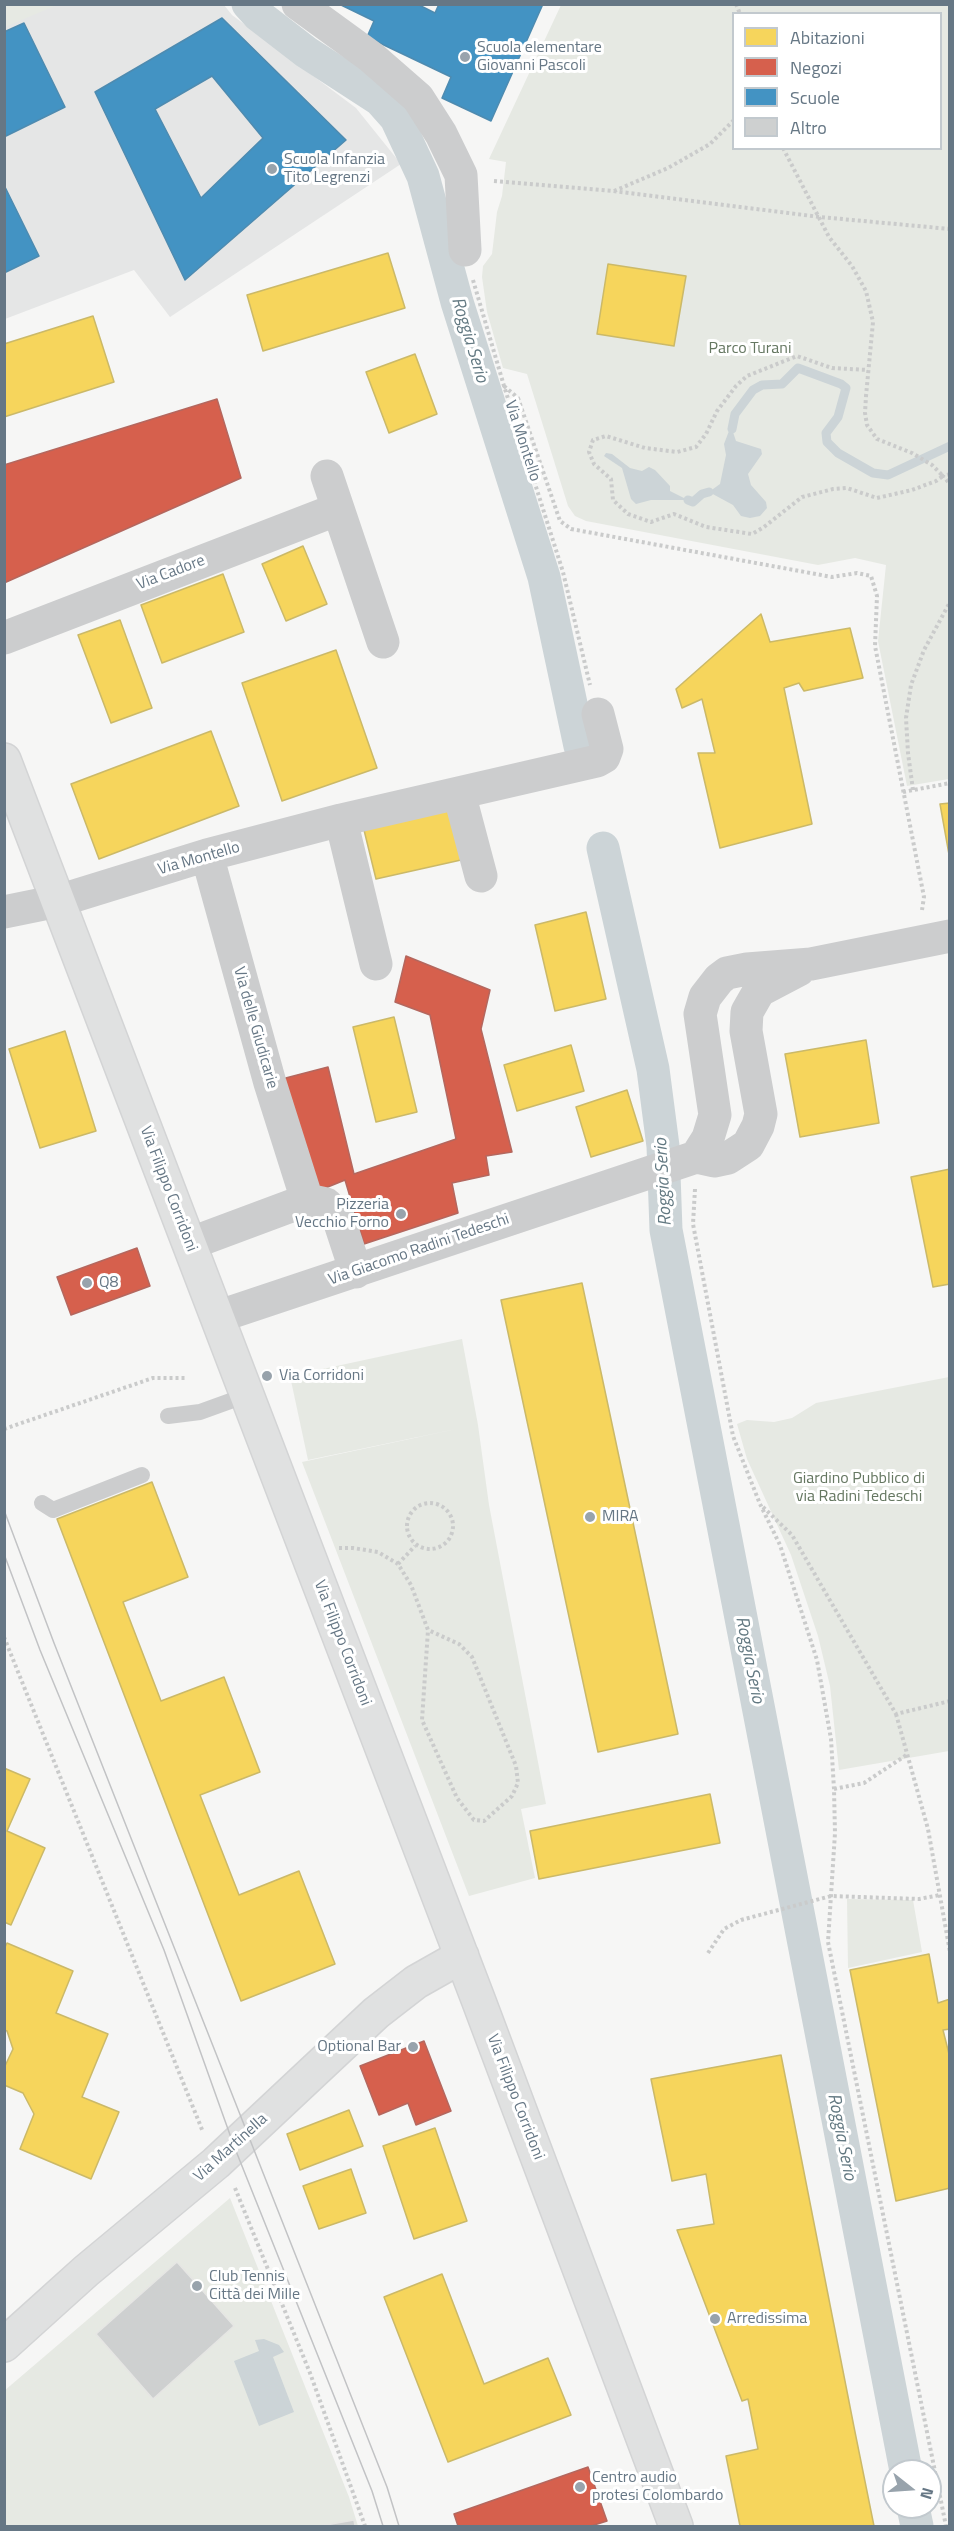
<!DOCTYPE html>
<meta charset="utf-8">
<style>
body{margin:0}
#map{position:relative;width:954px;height:2531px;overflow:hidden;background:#f6f6f5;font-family:"Titillium Web",sans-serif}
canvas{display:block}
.frame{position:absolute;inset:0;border:6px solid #667785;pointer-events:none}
.legend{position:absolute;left:732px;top:12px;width:210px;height:138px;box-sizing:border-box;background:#fff;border:2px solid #c2c9ce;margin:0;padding:8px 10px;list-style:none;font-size:18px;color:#667785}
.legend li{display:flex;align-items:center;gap:12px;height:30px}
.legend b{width:30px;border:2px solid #c2c9ce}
.north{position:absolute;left:882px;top:2459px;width:60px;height:60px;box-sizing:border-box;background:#fff;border:2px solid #c2c9ce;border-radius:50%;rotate:107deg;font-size:16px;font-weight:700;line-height:24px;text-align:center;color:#667785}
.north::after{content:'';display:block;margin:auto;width:21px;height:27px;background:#98a3ac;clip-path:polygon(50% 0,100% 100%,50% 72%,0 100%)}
</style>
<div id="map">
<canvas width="954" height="2531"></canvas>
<div class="frame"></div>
<ul class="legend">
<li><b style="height:16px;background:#f6d55c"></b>Abitazioni</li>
<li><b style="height:16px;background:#d6604d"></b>Negozi</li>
<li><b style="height:16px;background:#4393c3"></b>Scuole</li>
<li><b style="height:16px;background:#ced0d0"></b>Altro</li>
</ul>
<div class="north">N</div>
</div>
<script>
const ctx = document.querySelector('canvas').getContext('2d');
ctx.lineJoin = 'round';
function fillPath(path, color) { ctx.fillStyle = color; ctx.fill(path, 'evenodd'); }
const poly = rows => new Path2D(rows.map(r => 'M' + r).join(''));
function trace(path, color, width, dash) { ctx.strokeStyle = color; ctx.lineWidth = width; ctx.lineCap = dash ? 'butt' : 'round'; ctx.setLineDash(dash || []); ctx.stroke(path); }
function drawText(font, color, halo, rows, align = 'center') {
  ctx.font = font + ' "Titillium Web",sans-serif'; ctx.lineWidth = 6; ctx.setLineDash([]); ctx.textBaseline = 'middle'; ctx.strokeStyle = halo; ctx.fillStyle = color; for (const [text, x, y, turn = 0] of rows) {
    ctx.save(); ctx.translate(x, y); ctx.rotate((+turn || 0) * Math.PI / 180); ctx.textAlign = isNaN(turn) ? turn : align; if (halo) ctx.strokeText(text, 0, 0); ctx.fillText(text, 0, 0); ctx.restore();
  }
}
const built = poly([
 [5,5,224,5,232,15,356,108,401,164,170,317,134,270,5,319]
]);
const green = poly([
 [5,4,57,4,57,5,5,27],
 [561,5,949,5,949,779,907,786,878,641,886,565,855,558,818,565,586,521,575,516,568,506,527,374,503,368,487,312,482,277,483,266,492,254,497,212,502,196,506,162,489,159],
 [734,14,940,14,940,148,734,148],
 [462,1339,478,1425,489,1505,546,1804,521,1809,535,1878,469,1896,302,1462,461,1428,308,1460,290,1376],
 [949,1377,949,1751,839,1770,830,1686,818,1636,791,1555,747,1459,737,1424,747,1420,774,1422,792,1418,816,1403],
 [847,1899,913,1900,922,1952,848,1968],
 [230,2198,349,2497,358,2526,5,2526,4,2391]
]);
const water = poly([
 [732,429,736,441,761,449,762,454,748,474,751,485,766,502,767,508,760,516,750,518,741,516,733,505,709,492,720,484,726,455,724,444,729,431],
 [606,453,612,454,630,468,642,471,649,467,655,470,670,486,670,491,688,500,651,500,636,504,631,499,622,468,604,456],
 [264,2339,279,2345,284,2352,273,2357,294,2412,259,2426,234,2361,259,2351,255,2340]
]);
const homes = poly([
 [388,253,405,308,263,351,247,295,388,253],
 [608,264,686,276,674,346,597,334,608,264],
 [93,316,114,382,4,417,4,344,93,316],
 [415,354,437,414,389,433,366,372,415,354],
 [303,546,327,604,286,621,262,564,303,546],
 [223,574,244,632,162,663,141,605,223,574],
 [761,614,770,642,850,628,863,678,804,691,799,683,784,688,812,824,720,848,698,753,715,753,702,699,682,708,676,689,761,614],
 [120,620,152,708,111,723,78,635,120,620],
 [336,650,377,768,282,801,242,683,336,650],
 [211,731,239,806,99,859,71,784,211,731],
 [950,803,950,860,940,804,950,803],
 [450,810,461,860,376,879,364,830,450,810],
 [586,912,606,999,555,1011,535,925,586,912],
 [394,1017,417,1112,376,1122,353,1027,394,1017],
 [65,1031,96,1131,40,1148,9,1049,65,1031],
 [866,1040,879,1123,800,1137,785,1054,866,1040],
 [571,1045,584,1091,517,1111,504,1065,571,1045],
 [627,1090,643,1141,591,1157,576,1107,627,1090],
 [950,1169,950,1284,933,1287,911,1177,950,1169],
 [582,1283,678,1734,598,1752,501,1300,582,1283],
 [152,1482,188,1577,123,1602,161,1701,224,1677,260,1772,200,1795,239,1895,299,1871,335,1964,241,2001,57,1519,152,1482],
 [4,1768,30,1779,7,1831,45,1848,11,1925,4,1922,4,1768],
 [710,1794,720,1843,539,1879,530,1831,710,1794],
 [7,1943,73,1971,56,2013,108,2034,82,2097,119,2112,91,2179,20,2149,34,2114,23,2093,4,2085,4,2068,13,2049,7,2031,4,2030,4,1949,7,1943],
 [929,1954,938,2003,950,1999,950,2029,943,2030,950,2058,950,2188,896,2201,850,1970,929,1954],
 [781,2055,854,2427,874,2526,740,2526,726,2456,758,2449,748,2399,742,2401,677,2230,714,2224,706,2174,672,2181,651,2079,781,2055],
 [349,2110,363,2146,300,2170,287,2134,349,2110],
 [435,2128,467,2221,414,2239,383,2146,435,2128],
 [351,2169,366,2213,319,2229,303,2186,351,2169],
 [442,2274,484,2384,548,2358,571,2415,448,2462,384,2297,442,2274]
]);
const shops = poly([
 [217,399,241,478,4,583,4,465,217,399],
 [406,956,490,990,481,1029,512,1152,486,1156,489,1175,452,1183,458,1213,364,1244,345,1180,313,1193,278,1080,328,1067,354,1174,456,1139,430,1015,395,1002,406,956],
 [137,1248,150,1286,71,1315,57,1277,137,1248],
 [424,2041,451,2111,416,2125,408,2103,379,2115,360,2066,424,2041],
 [588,2467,607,2521,591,2526,458,2526,454,2514,588,2467]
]);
const schools = poly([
 [339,4,417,4,435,13,439,4,543,4,491,121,442,98,451,77,367,37,374,21,339,4],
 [222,18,346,140,185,280,95,92,222,18],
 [212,76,263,138,201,198,155,109,212,76],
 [24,23,65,107,4,137,4,32,24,23],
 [4,185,39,256,4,273,4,185]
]);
const stream = poly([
 [732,429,735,414,753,390,762,385,782,384,798,368,841,384,846,388,838,417,826,433,827,442,838,453,873,473,888,475,950,446],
 [688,500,693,502,702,494,709,492]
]);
const canal = poly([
 [248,4,258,15,306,52,380,100,396,118,423,176,457,302,544,577,580,746],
 [603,848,653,1069,663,1146,666,1230,906,2471],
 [913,2507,917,2526]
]);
const building = poly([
 [177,2262,234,2326,153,2399,96,2334,177,2262],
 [354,2520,355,2526,320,2526,354,2520]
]);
const path = poly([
 [736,4,740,14],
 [783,148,829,237,852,266,866,291,873,322,866,396,865,413,867,425,877,439,912,453,932,465,943,476,936,481,912,490,877,498,847,488,833,489,802,497,764,527,752,534,706,527,674,514,651,522,628,514,613,500,611,479,594,464,589,452,593,440,606,436,645,448,677,452,696,447,706,434,717,411,736,386,747,376,797,356,832,368,868,370],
 [494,181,613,191,820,217,950,229],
 [614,191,668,168,710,144,734,120],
 [473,280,504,386,563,572,590,685],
 [504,386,518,398,560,521,571,529,832,577,857,573,871,576,877,596,875,646,924,897,922,910],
 [950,474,943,476,950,484],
 [913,790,908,753,906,718,911,685,924,650,950,602],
 [903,792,950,783],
 [695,1189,693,1224,733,1436,760,1504,780,1545,817,1660,831,1739,834,1789,835,1833,828,1942,946,2526],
 [4,1429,153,1378,187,1378],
 '407 1526a23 23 0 1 1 46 0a23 23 0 1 1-46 0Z',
 [763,1507,792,1535,896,1714,950,1701],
 [339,1548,353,1548,378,1552,398,1564,411,1585,428,1630,422,1720,457,1798,474,1820,484,1821,512,1796,518,1783,516,1766,472,1657,459,1644,428,1630],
 [398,1564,415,1546],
 [4,1637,203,2132],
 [896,1714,928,1829,950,1952],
 [834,1789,864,1783,908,1754],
 [708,1953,724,1929,741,1920,831,1896,919,1899,940,1895],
 [235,2188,310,2373,365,2526]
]);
const lane = poly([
 [168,1416,200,1412,247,1395],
 [42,1503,53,1510,142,1475]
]);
const street = poly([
 [298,4,371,57,418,98,441,134,461,175,465,250],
 [327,476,383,642],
 [4,638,338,509],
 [459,793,481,876],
 [341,820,376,964],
 [207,855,270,1083,307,1200],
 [4,912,58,901,207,855,341,820,597,761,604,757,607,749,598,714],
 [696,1157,708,1138,715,1115,700,1014,705,997,719,979,727,973,747,969,811,964,950,936],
 [696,1157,714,1161,728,1158,748,1145,758,1126,761,1114,746,1031,747,1012,759,991,799,970],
 [189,1244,307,1200,326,1204,338,1217,356,1272],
 [217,1317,696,1157]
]);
const secondary = poly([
 [4,760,478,1999,676,2526],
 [4,2345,86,2271,216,2163,376,2013,416,1982,462,1956]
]);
const tram = poly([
 [4,1510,54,1643,387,2487,399,2526],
 [4,1554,40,1650,164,1950,234,2146,372,2491,383,2526]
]);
const markers = [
 [465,57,6,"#98a3ac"],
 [272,169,6,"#98a3ac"],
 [401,1214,6,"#98a3ac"],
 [87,1283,6,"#98a3ac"],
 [267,1376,6,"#98a3ac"],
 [590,1517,6,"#98a3ac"],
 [413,2047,6,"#98a3ac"],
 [197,2286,6,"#98a3ac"],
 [715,2319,6,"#98a3ac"],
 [580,2487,6,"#98a3ac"]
];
const poiNames = [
 ["Scuola elementare",477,48],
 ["Giovanni Pascoli",477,66],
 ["Scuola Infanzia",284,160],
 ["Tito Legrenzi",284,178],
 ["Pizzeria",389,1205,"right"],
 ["Vecchio Forno",389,1223,"right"],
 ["Q8",99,1283],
 ["Via Corridoni",279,1376],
 ["MIRA",602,1517],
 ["Optional Bar",401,2047,"right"],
 ["Club Tennis",209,2277],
 ["Città dei Mille",209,2295],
 ["Arredissima",727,2319],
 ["Centro audio",592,2478],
 ["protesi Colombardo",592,2496]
];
const parkNames = [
 ["Parco Turani",750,349],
 ["Giardino Pubblico di",859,1479],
 ["via Radini Tedeschi",859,1497]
];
const streetNames = [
 ["Via Montello",522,441,72],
 ["Via Cadore",171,573,-21],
 ["Via Montello",199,859,-16],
 ["Via delle Giudicarie",255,1028,74],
 ["Via Filippo Corridoni",168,1189,69],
 ["Via Giacomo Radini Tedeschi",419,1250,-19],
 ["Via Filippo Corridoni",342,1643,69],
 ["Via Filippo Corridoni",515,2097,69],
 ["Via Martinella",231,2148,-42]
];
const waterNames = [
 ["Roggia Serio",469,340,73],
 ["Roggia Serio",664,1182,-93],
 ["Roggia Serio",749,1660,79],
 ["Roggia Serio",841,2137,79]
];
fillPath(built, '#e5e6e6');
fillPath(green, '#e6e9e3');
fillPath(water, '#ccd4d7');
fillPath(homes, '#f6d55c');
trace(homes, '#cbb968', 1.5);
fillPath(shops, '#d6604d');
trace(shops, '#b4675e', 1.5);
fillPath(schools, '#4393c3');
trace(schools, '#4e8bb0', 1.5);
trace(stream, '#ccd4d7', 9);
trace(canal, '#ccd4d7', 33);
fillPath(building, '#ced0d0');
trace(building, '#e6e6e4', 1.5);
trace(secondary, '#d3d4d5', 36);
trace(path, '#cacbcb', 4, [3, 3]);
trace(lane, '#cccdce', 16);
trace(street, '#cccdce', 33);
trace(secondary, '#e0e1e1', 33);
trace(tram, '#c2c3c5', 1.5);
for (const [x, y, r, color] of markers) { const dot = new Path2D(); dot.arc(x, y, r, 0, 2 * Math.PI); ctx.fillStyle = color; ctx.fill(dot); trace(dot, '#fff', 2); }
drawText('16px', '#667785', '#fff', poiNames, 'left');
drawText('16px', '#657761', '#fff', parkNames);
drawText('16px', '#667785', '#fff', streetNames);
drawText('italic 18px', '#627881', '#fff', waterNames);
</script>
